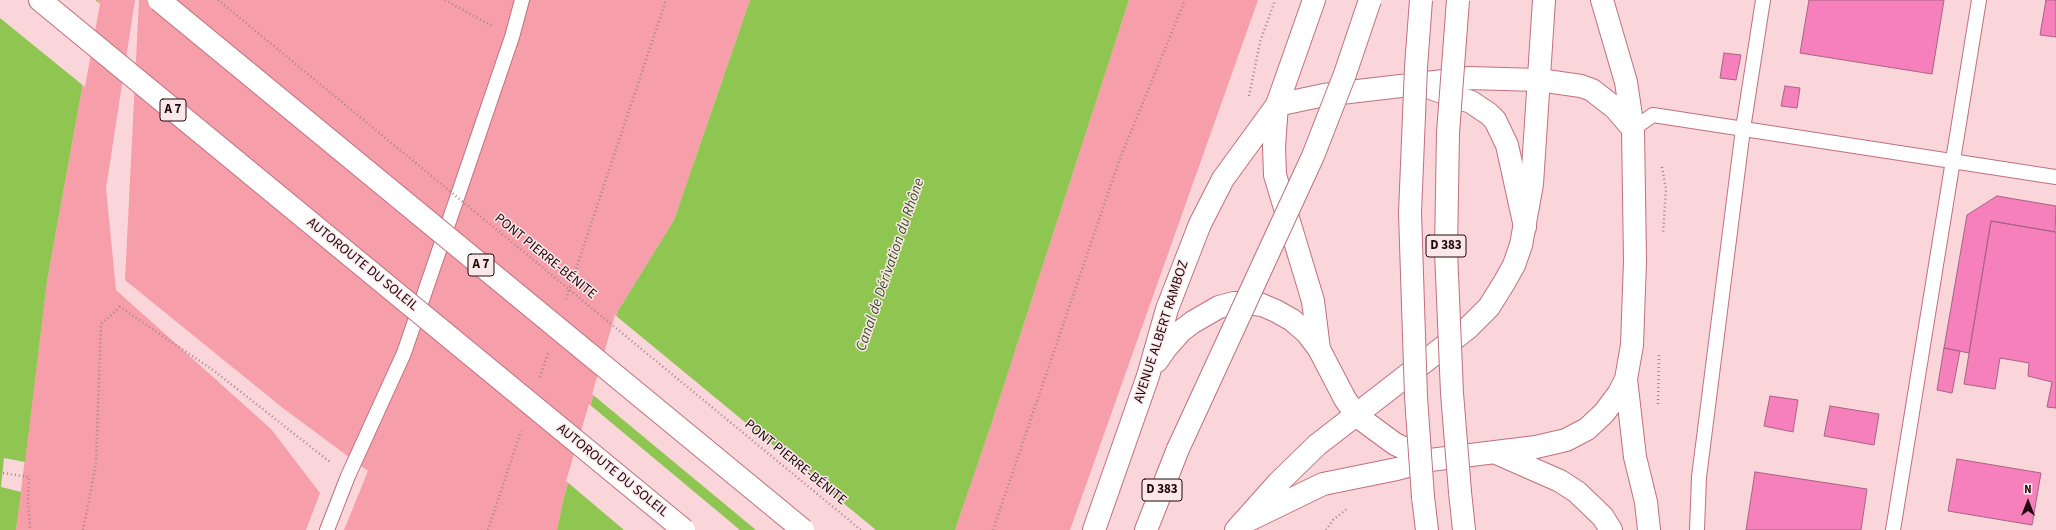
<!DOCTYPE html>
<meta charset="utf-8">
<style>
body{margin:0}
#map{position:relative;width:2056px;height:530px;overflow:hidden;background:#fad6da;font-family:"Source Sans 3",sans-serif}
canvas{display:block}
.north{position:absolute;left:2008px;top:482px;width:40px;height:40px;-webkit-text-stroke:3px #fbe8ea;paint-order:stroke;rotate:0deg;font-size:11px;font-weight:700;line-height:16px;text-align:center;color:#22060b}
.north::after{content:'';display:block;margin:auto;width:14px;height:18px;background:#22060b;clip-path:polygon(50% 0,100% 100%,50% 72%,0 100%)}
</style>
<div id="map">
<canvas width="2056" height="530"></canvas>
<div class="north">N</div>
</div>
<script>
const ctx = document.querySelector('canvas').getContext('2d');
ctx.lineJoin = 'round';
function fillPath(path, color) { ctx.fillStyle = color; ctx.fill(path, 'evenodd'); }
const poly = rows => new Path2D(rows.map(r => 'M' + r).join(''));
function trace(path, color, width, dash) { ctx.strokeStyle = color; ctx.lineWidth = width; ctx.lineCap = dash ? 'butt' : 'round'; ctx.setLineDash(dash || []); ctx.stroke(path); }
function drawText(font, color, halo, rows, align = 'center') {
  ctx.font = font + ' "Source Sans 3",sans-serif'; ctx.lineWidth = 3; ctx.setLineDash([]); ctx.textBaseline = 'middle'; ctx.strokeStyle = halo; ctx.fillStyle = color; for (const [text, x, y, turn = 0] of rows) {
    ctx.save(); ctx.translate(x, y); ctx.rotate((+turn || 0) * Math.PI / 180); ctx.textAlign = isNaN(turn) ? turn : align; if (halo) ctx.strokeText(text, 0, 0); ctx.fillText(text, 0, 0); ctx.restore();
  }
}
const green = poly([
 [98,0,135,0,106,188,116,290,271,429,320,493,306,530,16,530,47,281],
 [139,0,750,0,674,220,618,311,564,497,557,530,344,530,368,471,284,409,125,280],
 [1129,0,1258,0,1070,530,955,530,991,425]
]);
const water = poly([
 [0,0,98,0,47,281,25,462,4,458,1,487,21,492,16,530,0,530],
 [750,0,1129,0,991,425,955,530,557,530,564,497,618,311,674,220]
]);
const pier = poly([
 [0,0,95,0,100,4,85,87,0,18],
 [615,315,876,530,756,530,592,394],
 [589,404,740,530,624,530,566,481]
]);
const building = poly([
 [1809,0,1944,0,1932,74,1800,53,1809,0],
 [2046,0,2056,0,2056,37,2040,35,2046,0],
 [1724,53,1741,55,1736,80,1720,78,1724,53],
 [1785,86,1800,88,1797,108,1781,106,1785,86],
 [1997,196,2056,206,2055,232,1991,221,1969,353,1944,348,1967,215,1997,196],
 [1991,221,2056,232,2056,408,2047,407,2052,382,2028,376,2029,363,2000,358,1995,389,1964,384,1991,221],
 [1944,348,1960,351,1952,393,1937,390,1944,348],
 [1770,396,1798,400,1793,432,1764,426,1770,396],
 [1830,406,1879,414,1874,445,1824,436,1830,406],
 [1957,459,2041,473,2032,525,1948,511,1957,459],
 [1755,472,1867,489,1861,530,1746,530,1755,472]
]);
const path = poly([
 [445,0,492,26],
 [1249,96,1260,42,1275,0],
 [1662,167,1666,189,1663,234],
 [566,299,666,0],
 [540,377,548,353],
 [1658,404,1659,355],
 [3,473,29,477,28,499,30,530],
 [83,530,96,464,101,324,120,307,213,370,330,462],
 [488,530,521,431],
 [993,530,1119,161,1185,0],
 [1326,530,1333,520,1348,508]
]);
const service = poly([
 [1633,129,1653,115,2056,177],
 [327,530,348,476,404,353,512,37,522,0],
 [1697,530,1699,477,1743,129,1763,0],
 [1893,530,1979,0]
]);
const minor = poly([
 [1433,89,1471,102,1489,114,1495,120,1507,145,1525,227],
 [1157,361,1166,348,1181,331,1193,322,1219,307,1234,303,1248,303,1262,305,1276,311,1292,320,1307,333,1319,349],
 [1094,530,1148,376,1167,309,1200,224,1223,179,1277,105,1324,95,1469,78,1539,80,1581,86,1592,90,1615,108,1633,129]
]);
const tertiary = poly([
 [1277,105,1274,146,1275,175,1313,301,1319,349,1345,399,1357,416,1395,444,1430,460,1536,447,1566,440,1587,429,1604,413,1619,393,1626,379,1632,345,1635,261,1633,129],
 [1626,379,1635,457,1646,502,1649,530],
 [1494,452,1560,481,1577,492,1603,517,1611,530]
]);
const trunk = poly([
 [1602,0,1626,82,1633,129],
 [1277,105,1314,0],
 [1251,519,1323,484,1397,469,1430,460],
 [1236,530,1278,483,1317,445,1468,328,1489,307,1504,283,1514,265,1521,245,1532,184,1544,0]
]);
const motorway = poly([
 [40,0,306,219],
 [1460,492,1464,530],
 [1423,497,1427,530],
 [1146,530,1178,449]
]);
const pathBridge = poly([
 [218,0,861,530]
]);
const motorwayBridge = poly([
 [159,0,803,530],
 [1421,0,1416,67,1410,213,1416,397,1423,497],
 [1458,0,1448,133,1446,251,1452,393,1460,492],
 [306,219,684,530],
 [1178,449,1313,156,1345,74,1370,0]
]);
const shields = [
 [173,110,26],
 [1446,246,40],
 [481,265,26],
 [1162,490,40]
];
const shieldNames = [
 ["A 7",173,110],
 ["D 383",1446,246],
 ["A 7",481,265],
 ["D 383",1162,490]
];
const streetNames = [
 ["PONT PIERRE-BÉNITE",545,257,39],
 ["AUTOROUTE DU SOLEIL",362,265,39],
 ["AVENUE ALBERT RAMBOZ",1162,332,-72],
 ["PONT PIERRE-BÉNITE",795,463,39],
 ["AUTOROUTE DU SOLEIL",612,471,39]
];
const waterNames = [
 ["Canal de Dérivation du Rhône",891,265,-71]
];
fillPath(green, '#f69eaa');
fillPath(water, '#8fc551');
fillPath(pier, '#fad6da');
fillPath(building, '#f680bb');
trace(building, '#a96284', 1);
trace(service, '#bf707c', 16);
trace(minor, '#bf707c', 24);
trace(tertiary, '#bf707c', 24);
trace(trunk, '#bf707c', 24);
trace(motorway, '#bf707c', 24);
trace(path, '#a6858a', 2.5, [1, 3]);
trace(service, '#fff', 14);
trace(minor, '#fff', 22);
trace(tertiary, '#fff', 22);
trace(trunk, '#fff', 22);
trace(motorway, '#fff', 22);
trace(motorwayBridge, '#bf707c', 24, []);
trace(pathBridge, '#a6858a', 2.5, [1, 3]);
trace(motorwayBridge, '#fff', 22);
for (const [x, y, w] of shields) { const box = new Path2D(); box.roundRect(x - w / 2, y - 11, w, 22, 3); ctx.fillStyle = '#fbe8ea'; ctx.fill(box); trace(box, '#22060b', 1); }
drawText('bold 13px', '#22060b', null, shieldNames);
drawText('14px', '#22060b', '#fbe8ea', streetNames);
drawText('italic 15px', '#384f21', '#fbe8ea', waterNames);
</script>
